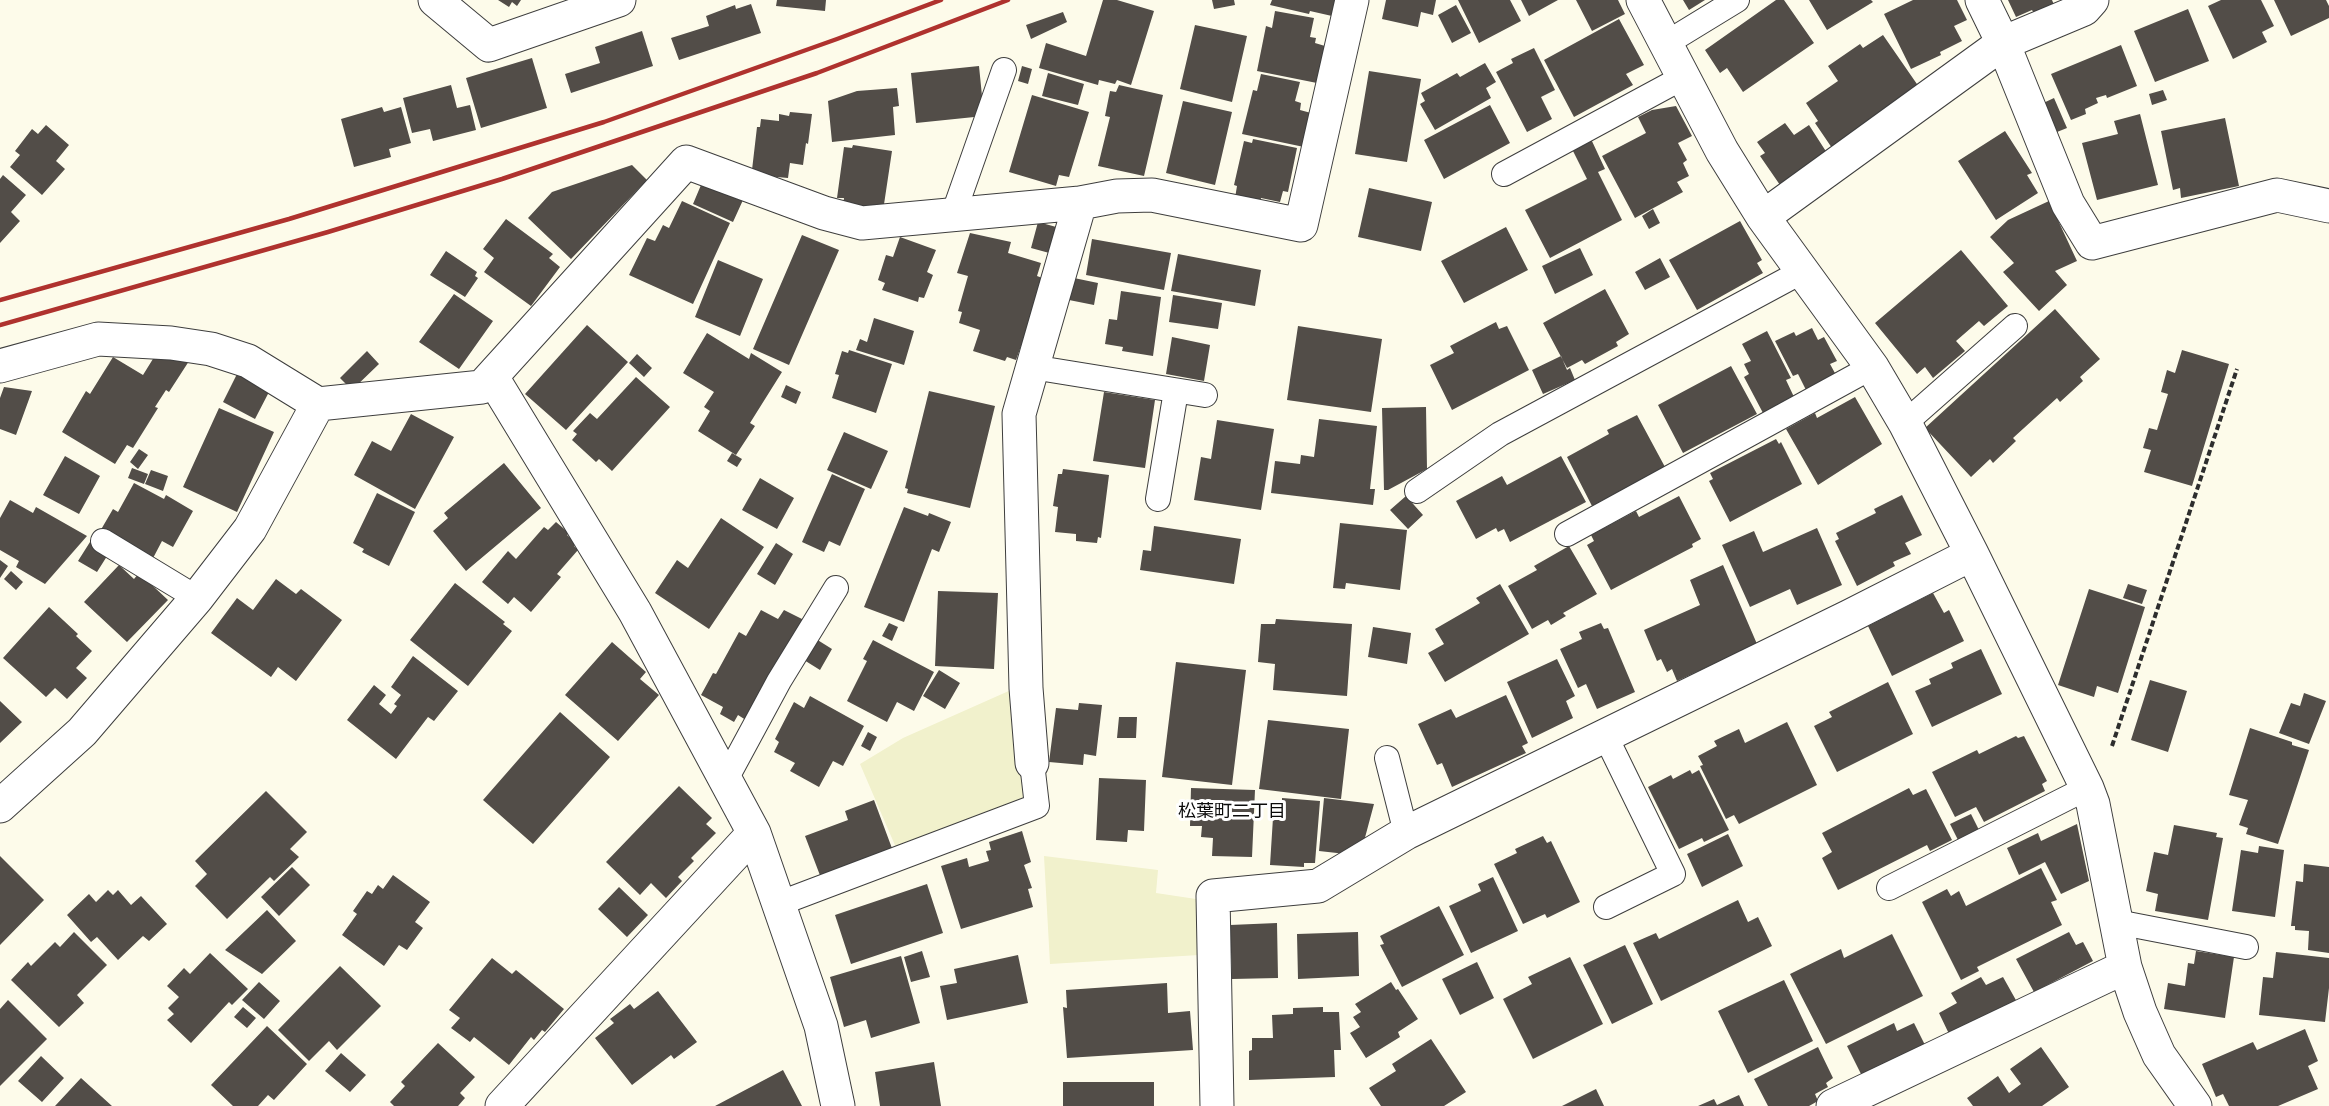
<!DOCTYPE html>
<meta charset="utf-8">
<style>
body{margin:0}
canvas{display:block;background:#fdfbea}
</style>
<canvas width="2329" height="1106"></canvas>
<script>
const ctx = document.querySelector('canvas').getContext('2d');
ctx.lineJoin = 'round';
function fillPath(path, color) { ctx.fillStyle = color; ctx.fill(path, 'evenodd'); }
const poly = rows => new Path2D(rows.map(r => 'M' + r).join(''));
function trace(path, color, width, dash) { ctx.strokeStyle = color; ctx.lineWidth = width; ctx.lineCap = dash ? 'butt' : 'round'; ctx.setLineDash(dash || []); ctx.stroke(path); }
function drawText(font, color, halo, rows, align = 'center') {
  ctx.font = font + ' Lora,"Noto Sans JP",serif'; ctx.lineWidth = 6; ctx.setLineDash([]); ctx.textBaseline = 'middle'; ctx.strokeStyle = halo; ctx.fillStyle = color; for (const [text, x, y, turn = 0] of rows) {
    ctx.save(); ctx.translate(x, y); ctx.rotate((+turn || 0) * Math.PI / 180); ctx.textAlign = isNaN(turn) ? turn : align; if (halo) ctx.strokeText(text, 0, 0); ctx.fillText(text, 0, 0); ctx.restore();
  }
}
const farmland = poly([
 [1011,690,1026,795,1022,805,897,850,860,764,903,738],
 [1044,856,1158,870,1156,893,1196,899,1199,955,1050,964]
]);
const building = poly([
 [498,0,521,0,517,6,512,2,509,7],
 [777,0,826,0,825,11,776,6],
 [1103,0,1117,0,1154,11,1131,85,1117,80,1115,84,1099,80,1098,85,1039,68,1046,43,1086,56],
 [1212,0,1234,0,1235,5,1214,9],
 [1272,0,1335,0,1332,16,1310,11,1309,14,1270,5],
 [1386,0,1436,0,1433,15,1421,12,1418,27,1382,19],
 [1458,0,1510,0,1521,21,1479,43],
 [1521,0,1558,0,1529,16],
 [1576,0,1618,0,1625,14,1592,31],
 [1683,0,1705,0,1689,10],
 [1776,0,1784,0,1814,43,1743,92,1727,68,1720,73,1705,50],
 [1809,0,1871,0,1873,2,1827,30],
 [1913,0,1957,0,1967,20,1954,26,1962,41,1940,52,1941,55,1911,69,1884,14],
 [2008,0,2052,0,2055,7,2035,15,2032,10,2016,17],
 [2221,0,2261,0,2274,26,2262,32,2267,42,2233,59,2208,6],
 [2274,0,2326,0,2329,6,2329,18,2291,36],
 [751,4,761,33,679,60,671,38,709,26,706,16,735,5,736,9],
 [1456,5,1471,33,1452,43,1438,15],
 [2188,9,2209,61,2155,82,2134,31],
 [1275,11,1314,18,1310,37,1316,38,1315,43,1325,46,1317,83,1257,71,1266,26,1272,28],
 [1063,12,1067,22,1031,39,1026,25],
 [1619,19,1644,65,1626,74,1633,85,1574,117,1544,60],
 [1195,25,1247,36,1232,102,1180,89],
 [642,31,653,66,571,93,565,74,600,63,595,47],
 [1883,35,1919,87,1832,148,1815,123,1818,121,1806,103,1838,81,1828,66,1860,44,1863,48],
 [2121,45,2137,86,2107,98,2106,95,2096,98,2098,103,2085,109,2086,114,2071,120,2051,74],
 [1534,48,1555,90,1541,97,1552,119,1527,132,1496,72,1513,63,1511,59],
 [532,58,547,108,481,128,466,78],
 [1485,63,1496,82,1486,88,1491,98,1435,130,1420,104,1425,101,1421,93,1457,73,1460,77],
 [979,66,984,116,916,123,911,73],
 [1022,66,1032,69,1028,84,1018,81],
 [1369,71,1421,79,1407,162,1355,154],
 [1048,73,1084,84,1078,105,1042,96],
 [1261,74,1300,82,1295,101,1301,103,1300,110,1311,113,1304,147,1242,134,1253,90,1257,91],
 [451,85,457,108,470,105,476,130,433,141,430,129,412,133,403,98],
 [1119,85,1163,95,1144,176,1098,166,1110,117,1105,116,1110,91,1116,92],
 [897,88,899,106,893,107,895,135,832,142,828,101,857,91],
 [2163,90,2167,100,2152,105,2149,94],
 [1032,95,1089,112,1069,177,1059,175,1056,186,1009,172],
 [2054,98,2067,128,2052,134,2039,105],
 [1183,101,1232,112,1215,185,1166,173],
 [1490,105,1510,143,1444,179,1424,140],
 [1676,106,1692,136,1678,143,1687,160,1683,163,1689,176,1677,182,1683,192,1635,218,1602,156,1646,133,1638,117,1652,110],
 [382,107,384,112,401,107,411,143,389,149,391,157,354,167,341,119],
 [790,112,812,114,808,144,806,143,803,165,790,163,788,178,755,175,752,170,757,127,760,127,761,119,779,121,779,114,789,116],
 [2140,114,2158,185,2097,200,2082,143,2118,134,2114,121],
 [2225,118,2239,186,2181,198,2180,188,2173,190,2161,131],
 [1785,123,1794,135,1809,125,1827,153,1780,185,1760,156,1765,153,1757,142],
 [46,125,69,145,56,161,65,169,42,195,10,167,20,155,15,151,32,129,38,134],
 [2005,131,2032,173,2027,175,2038,193,1996,220,1958,161],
 [1253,139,1297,148,1288,192,1283,191,1280,202,1261,198,1260,204,1235,198,1237,186,1234,185,1244,141,1252,143],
 [1591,139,1605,169,1598,172,1622,220,1550,258,1525,210,1587,179,1572,149],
 [853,145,892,151,883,211,843,205,844,198,837,198,844,147,852,148],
 [632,165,647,180,571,259,528,218,552,192],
 [3,175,26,195,11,212,20,221,0,243,0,179],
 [701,185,743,200,733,222,693,204],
 [1369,188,1432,202,1421,251,1358,237],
 [682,201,730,223,693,304,629,275,647,238,655,241,663,225,669,228],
 [2049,201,2077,261,2055,271,2067,285,2039,311,2003,272,2014,263,1990,237,2008,220],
 [1653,209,1660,223,1649,229,1642,216],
 [506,219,553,254,549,258,560,267,531,306,484,272,494,258,483,249],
 [1740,221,1762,260,1757,263,1763,273,1697,310,1669,260],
 [1038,222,1060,228,1053,254,1031,248],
 [1506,227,1528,270,1464,303,1441,261],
 [970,233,1011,242,1008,253,1041,263,1037,276,1045,279,1016,360,1007,357,1005,361,973,351,980,330,959,323,962,312,958,311,968,276,957,273],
 [802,235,839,250,789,365,753,349],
 [900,237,936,250,927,272,933,275,924,298,919,297,918,302,882,290,885,283,878,280,886,255,893,257],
 [1092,239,1171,253,1164,290,1086,275],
 [1580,248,1593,275,1555,294,1542,266],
 [1961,250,2008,306,1984,326,1979,321,1956,341,1965,351,1933,378,1925,367,1917,374,1875,323],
 [446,251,477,272,475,276,478,278,465,297,430,275],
 [1178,254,1261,270,1255,306,1171,291],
 [1660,258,1670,277,1645,290,1635,272],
 [718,260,763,279,740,336,695,317],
 [1074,278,1098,283,1094,305,1069,300],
 [1605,289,1629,334,1616,342,1618,346,1585,364,1582,360,1567,368,1543,323],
 [1121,291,1161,297,1153,356,1122,351,1123,347,1105,344,1109,319,1117,320],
 [454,294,493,321,459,369,419,342],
 [1173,295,1222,303,1218,329,1169,322],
 [2055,309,2100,359,2080,377,2083,381,2060,402,2057,398,2013,438,2016,441,1993,463,1990,459,1971,477,1925,428],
 [874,318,914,331,904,365,856,350,860,339,867,342],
 [1496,322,1499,329,1507,326,1529,370,1452,410,1430,365,1454,353,1450,346],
 [587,325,628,362,566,430,525,394],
 [1298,326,1382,339,1371,412,1287,400],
 [1812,328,1818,340,1824,337,1837,361,1830,364,1836,375,1806,390,1798,374,1793,376,1775,341,1794,332,1796,336],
 [1767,331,1791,378,1786,380,1794,397,1763,413,1744,377,1749,374,1744,364,1751,361,1742,344],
 [707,333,749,359,751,353,782,372,750,423,755,426,736,455,698,431,710,411,704,407,714,392,683,373],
 [1172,337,1210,345,1204,381,1166,374],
 [849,350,892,364,876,413,832,398,839,375,835,374,842,351,848,353],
 [2182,350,2229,364,2192,486,2144,472,2151,450,2143,448,2149,428,2157,430,2168,394,2161,392,2167,370,2175,373],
 [367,351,379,364,352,390,340,378],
 [156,354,191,358,169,392,166,390,155,407,158,408,133,448,127,445,115,464,62,432,86,391,90,394,113,357,143,375],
 [637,354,652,368,644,377,629,363],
 [1561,356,1567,370,1570,368,1575,380,1543,394,1532,370],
 [1731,366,1757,414,1683,453,1658,405],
 [237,374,270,390,255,419,223,402],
 [636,377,670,407,612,471,599,459,596,462,572,440,577,434,573,431,590,413,597,419],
 [786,385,801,392,796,404,781,397],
 [4,387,32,391,16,435,0,429,0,398],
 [929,391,995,406,970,508,907,493,908,489,905,488],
 [1104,392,1155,400,1145,468,1093,461],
 [1855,397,1882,444,1818,485,1786,429,1815,413,1817,418],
 [1426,407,1427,469,1388,490,1384,490,1382,408],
 [219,408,274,432,237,512,183,487],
 [411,414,454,437,415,509,354,475,372,441,391,451],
 [1637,415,1665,467,1592,506,1567,457,1609,434,1607,430],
 [1319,419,1377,426,1370,489,1375,489,1373,505,1271,493,1275,461,1300,464,1301,455,1314,457],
 [1217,420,1274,429,1261,510,1194,500,1201,457,1211,459],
 [844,432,888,451,871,489,827,470],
 [1776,439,1779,444,1781,442,1802,484,1730,522,1709,481,1713,479,1710,473],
 [139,449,148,455,138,469,130,462],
 [732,453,742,459,737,467,727,461],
 [65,456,100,476,79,514,43,495],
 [1561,456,1586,502,1510,542,1504,529,1498,532,1496,528,1476,539,1456,501,1502,476,1507,485],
 [504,463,541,508,466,571,433,531,448,518,444,513],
 [132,468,148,474,144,484,128,478],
 [1063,469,1109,475,1101,538,1098,537,1097,543,1076,541,1076,534,1055,532,1058,507,1053,506,1058,474,1062,474],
 [151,470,168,476,163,491,145,484],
 [832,474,865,489,840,546,829,541,824,552,802,542],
 [760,478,794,498,777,529,742,510],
 [134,483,164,499,166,495,193,511,173,547,162,541,151,562,99,533,113,509,118,512],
 [377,493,415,512,389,566,362,552,364,549,353,543],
 [1902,495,1922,535,1905,543,1911,554,1893,562,1895,566,1857,586,1835,541,1839,539,1836,533,1876,513,1874,509],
 [1406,496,1423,515,1408,529,1390,510],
 [1679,496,1701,539,1692,544,1693,547,1611,590,1587,545,1594,541,1591,535,1636,511,1639,517],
 [10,500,33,513,36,507,87,536,45,584,16,567,19,561,0,550,0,518],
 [904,507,928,516,929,513,951,522,939,552,932,549,904,622,864,607],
 [721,518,764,547,709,629,655,593,677,560,688,568],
 [556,522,569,533,567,535,576,543,574,546,578,550,557,574,561,577,531,612,514,597,508,604,482,582,508,551,516,559,544,527,548,530],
 [1340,523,1407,530,1400,590,1346,583,1345,589,1333,588],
 [1154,526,1241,539,1234,584,1140,570,1143,550,1151,551],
 [1817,528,1842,585,1797,605,1790,589,1750,607,1722,545,1754,531,1763,552],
 [90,542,109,553,97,572,78,561],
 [776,543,793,554,775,585,757,574],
 [1569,546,1597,594,1563,613,1566,616,1551,625,1548,620,1532,629,1508,586,1537,570,1534,566],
 [0,560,8,566,0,578],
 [119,565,134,579,139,573,168,600,127,642,84,602],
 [1723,565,1757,644,1677,681,1672,669,1667,672,1661,659,1657,661,1644,630,1700,605,1690,580],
 [11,571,23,582,16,590,4,579],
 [276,579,296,594,301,589,342,620,296,681,278,667,271,677,211,633,237,598,253,610],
 [455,583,505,622,503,624,512,631,468,686,410,640],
 [1500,584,1529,634,1445,682,1428,653,1444,644,1435,629,1480,603,1476,598],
 [2128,584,2147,590,2142,604,2123,598],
 [2089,589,2145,607,2118,693,2097,686,2094,697,2058,685],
 [938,591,998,593,994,669,935,666],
 [1933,593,1944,613,1949,610,1964,641,1892,676,1868,626],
 [49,607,78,634,76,636,92,651,76,668,87,678,67,699,55,688,46,697,3,658],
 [761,610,778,619,784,610,804,620,749,722,738,715,734,722,720,714,723,707,701,695,713,673,716,674,739,632,746,636],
 [1276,619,1352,624,1347,696,1273,690,1275,664,1258,662,1261,624,1275,624],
 [889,623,898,627,892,641,882,636],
 [1601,623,1604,629,1608,628,1635,692,1597,709,1586,684,1578,688,1560,649,1582,639,1579,632],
 [1373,627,1411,633,1407,664,1368,657],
 [816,639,832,649,820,670,804,660],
 [873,640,934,672,914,711,897,702,887,722,847,701,867,661,863,659],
 [612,642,646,672,640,679,659,695,618,741,565,695],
 [1981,649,2002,694,1932,727,1915,691,1931,684,1929,679,1953,668,1951,663],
 [413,656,458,691,434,721,428,717,396,759,347,720,374,685,386,695,379,704,391,714,397,706,394,704,401,695,391,687],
 [1557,659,1575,696,1566,701,1573,718,1532,738,1507,682],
 [1176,662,1246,670,1232,785,1162,777],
 [939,670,960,683,945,709,923,696],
 [2150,680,2187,691,2168,752,2131,740],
 [1888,682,1913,734,1837,772,1814,726,1832,717,1829,712],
 [2304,693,2326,701,2309,744,2279,733,2291,703,2300,706],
 [1506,695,1528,743,1522,746,1526,753,1452,787,1442,763,1437,765,1418,724,1451,709,1456,718],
 [810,696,864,726,843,766,833,761,819,787,790,771,795,763,774,752,779,742,775,739,794,702,804,708],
 [0,701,22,722,0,743],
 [1079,703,1102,705,1096,756,1084,754,1083,765,1049,762,1056,708,1078,710],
 [560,712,610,757,533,844,483,800],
 [1119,717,1137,717,1136,738,1117,738],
 [1268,720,1349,729,1341,799,1259,789],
 [1787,722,1817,785,1739,824,1734,815,1726,819,1700,766,1703,765,1698,756,1717,746,1714,741,1739,729,1745,743],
 [2250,728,2292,742,2292,745,2309,750,2278,844,2246,834,2248,828,2239,825,2248,800,2229,795],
 [868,732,877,737,870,751,861,746],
 [2016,736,2018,738,2024,736,2047,781,2042,784,2045,791,1984,822,1976,807,1955,817,1932,772,1977,750,1979,754],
 [1690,770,1692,774,1699,770,1729,830,1704,842,1702,838,1679,849,1648,787,1671,775,1673,779],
 [1099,778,1146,780,1144,831,1128,830,1127,842,1096,840],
 [679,786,712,818,706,824,716,833,691,858,694,861,678,877,682,881,666,898,651,883,640,895,606,862],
 [1191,788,1255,790,1252,857,1212,856,1213,838,1201,837,1202,826,1190,826],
 [1909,788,1913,795,1926,789,1952,840,1930,851,1927,845,1838,890,1822,858,1832,852,1822,833],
 [266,791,307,832,290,849,299,857,274,881,270,877,227,919,195,886,207,874,195,861],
 [1282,798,1320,801,1315,863,1304,863,1304,867,1270,865,1274,802,1282,803],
 [1324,798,1374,804,1363,845,1346,854,1319,851],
 [874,800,893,851,821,878,805,836,848,820,845,811],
 [1971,814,1979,830,1958,840,1950,824],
 [2077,824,2089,881,2061,894,2045,862,2019,875,2007,848,2038,833,2041,841],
 [2174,825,2217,833,2216,837,2223,838,2208,920,2155,911,2158,894,2146,891,2154,852,2168,855],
 [1022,831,1031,862,1024,865,1032,888,1028,889,1033,907,961,929,941,866,967,858,969,867,989,861,986,851,991,850,989,842],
 [1728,834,1743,866,1702,887,1687,854],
 [1543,836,1547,843,1551,841,1580,902,1547,918,1545,914,1523,924,1494,864,1517,853,1515,849],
 [2259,846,2284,850,2275,917,2232,911,2241,850,2258,853],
 [0,856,44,900,0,945],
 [2304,864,2329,867,2329,953,2308,950,2309,931,2295,930,2295,926,2291,926,2296,881,2303,882],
 [292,867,310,885,279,916,261,897],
 [2041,868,2057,900,2051,902,2062,925,1977,967,1979,971,1961,980,1922,902,1947,889,1951,896,1959,891,1966,906],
 [393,875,430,902,415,922,423,928,407,950,399,945,384,966,342,935,357,914,353,911,367,891,372,894,378,885,383,889],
 [1493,877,1518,931,1471,953,1449,906,1481,891,1478,884],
 [927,884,943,933,851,964,835,915],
 [619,887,648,915,627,937,598,909],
 [108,890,113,895,118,890,131,905,141,896,167,924,149,941,143,936,118,960,97,937,91,942,67,915,89,894,96,902],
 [1738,900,1748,922,1758,917,1772,946,1661,1001,1633,943,1656,933,1659,939],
 [1439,906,1464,955,1402,987,1380,945,1384,944,1380,936],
 [267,910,296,941,262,974,225,950],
 [1277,923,1278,978,1232,979,1230,925],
 [74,932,107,965,77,995,84,1003,59,1027,11,980,28,962,31,966,55,942,60,947],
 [1358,932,1359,976,1298,979,1297,934],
 [2069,932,2076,945,2083,942,2093,961,2034,992,2016,959],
 [1892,934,1923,996,1826,1044,1790,974,1841,949,1844,958],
 [1625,945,1653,1004,1612,1024,1583,965],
 [922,951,930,977,911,982,904,957],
 [2196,951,2234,957,2225,1018,2164,1009,2168,983,2185,986,2188,963,2194,964],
 [2276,952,2329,958,2329,988,2325,1022,2259,1015,2263,977,2273,978],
 [210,953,248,989,232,1005,229,1002,191,1043,167,1020,174,1014,168,1008,179,997,167,986,184,968,190,974],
 [1018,955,1028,1003,947,1020,940,986,957,983,954,969],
 [901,956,920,1023,871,1038,866,1020,844,1027,830,977],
 [1570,957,1603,1024,1533,1059,1503,999,1532,984,1528,977],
 [492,958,512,974,516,970,564,1009,545,1032,542,1030,534,1040,531,1037,509,1065,474,1037,470,1042,451,1028,460,1018,449,1010],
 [1477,962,1494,998,1460,1015,1442,979],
 [340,966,381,1006,337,1050,329,1041,309,1061,278,1030],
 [1981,977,1986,985,2003,977,2017,1002,1950,1036,1939,1013,1957,1003,1951,993],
 [1784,980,1813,1041,1748,1073,1718,1011],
 [259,982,280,1001,264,1019,242,1000],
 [1391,982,1396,990,1398,989,1418,1019,1398,1032,1400,1037,1366,1058,1350,1033,1360,1027,1353,1017,1361,1012,1355,1004],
 [1167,983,1168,1013,1190,1011,1193,1050,1067,1058,1063,1007,1067,1008,1066,990],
 [658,991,697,1042,674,1059,671,1055,632,1085,595,1038,614,1023,610,1019,630,1004,634,1009],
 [8,1000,47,1039,0,1086,0,1009],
 [243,1007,256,1018,247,1028,234,1017],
 [1323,1007,1323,1012,1339,1012,1341,1050,1334,1050,1335,1077,1249,1080,1249,1051,1252,1050,1252,1038,1273,1038,1272,1015,1293,1014,1293,1008],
 [1894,1023,1897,1031,1914,1023,1927,1049,1864,1080,1847,1046],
 [267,1026,307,1064,274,1100,268,1095,258,1106,233,1106,211,1085],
 [2305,1029,2318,1061,2308,1066,2318,1089,2278,1106,2229,1106,2223,1094,2216,1097,2202,1064,2253,1042,2257,1050],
 [1431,1039,1466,1092,1444,1106,1381,1106,1369,1088,1396,1071,1392,1064],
 [438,1043,475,1077,460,1093,465,1098,458,1106,394,1106,390,1102,405,1086,401,1082],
 [1818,1047,1833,1078,1826,1083,1828,1087,1815,1094,1818,1101,1809,1106,1768,1106,1754,1079],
 [2041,1047,2069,1087,2042,1106,1973,1106,1967,1098,1998,1076,2009,1093,2021,1084,2010,1069],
 [341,1053,366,1075,350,1092,325,1071],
 [41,1056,64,1078,42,1102,18,1081],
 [934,1062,941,1106,880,1106,875,1072],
 [783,1070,802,1106,715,1106],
 [81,1078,112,1106,55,1106],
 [1063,1082,1154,1082,1154,1106,1063,1106],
 [1596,1089,1604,1106,1562,1106],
 [1739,1095,1744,1106,1698,1106,1714,1099,1717,1105]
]);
const path = poly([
 [2112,746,2237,369]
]);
const lane = poly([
 [1665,44,1737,0],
 [1504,174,1682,78],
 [953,215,1004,70],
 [1032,367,1205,395],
 [1905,423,2015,326],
 [1417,491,1500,434,1801,272],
 [1158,499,1176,391],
 [1567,534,1872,367],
 [103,541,197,598],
 [1605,735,1673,874,1606,907],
 [1387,758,1406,833],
 [725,781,779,681,836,588],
 [1889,888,2087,788],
 [778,904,1037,806,1032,763],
 [2117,922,2246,947]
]);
const street = poly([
 [435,0,489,45,619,0],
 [1643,0,1722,151,1763,217,1872,367,1905,423,1972,554,2087,788,2093,804,2125,967,2140,1012,2159,1055,2195,1106],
 [1982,0,2003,43,2068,204,2092,243,2277,195,2329,206],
 [1763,217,2003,43,2084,9,2092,0],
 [0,366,98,339,171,343,211,349,248,361,318,404],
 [492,377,635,612,754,833,821,1026,838,1106],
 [1032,763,1026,688,1019,414,1080,203],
 [0,806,82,732,197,598,250,529,318,404,482,387,686,162,824,213,862,223,1080,203,1117,196,1152,195,1301,225,1352,0],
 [502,1106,754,833],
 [1217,1106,1213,896,1318,886,1406,833,1850,616,1972,554],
 [1833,1106,2125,967]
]);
const rail = poly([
 [0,300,289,219,604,122,837,39,941,0],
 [0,325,328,232,502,179,817,73,1008,0]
]);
const neighbourhoodNames = [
 ["松葉町二丁目",1232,812]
];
fillPath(farmland, '#f1f1cc');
fillPath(building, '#524d48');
trace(lane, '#3e3e3e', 26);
trace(street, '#3e3e3e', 35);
trace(path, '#2d2d2d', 4, [6, 3]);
trace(lane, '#fff', 24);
trace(street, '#fff', 33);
trace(rail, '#af322e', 4.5);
drawText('18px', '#0b0b0b', '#fff', neighbourhoodNames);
</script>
